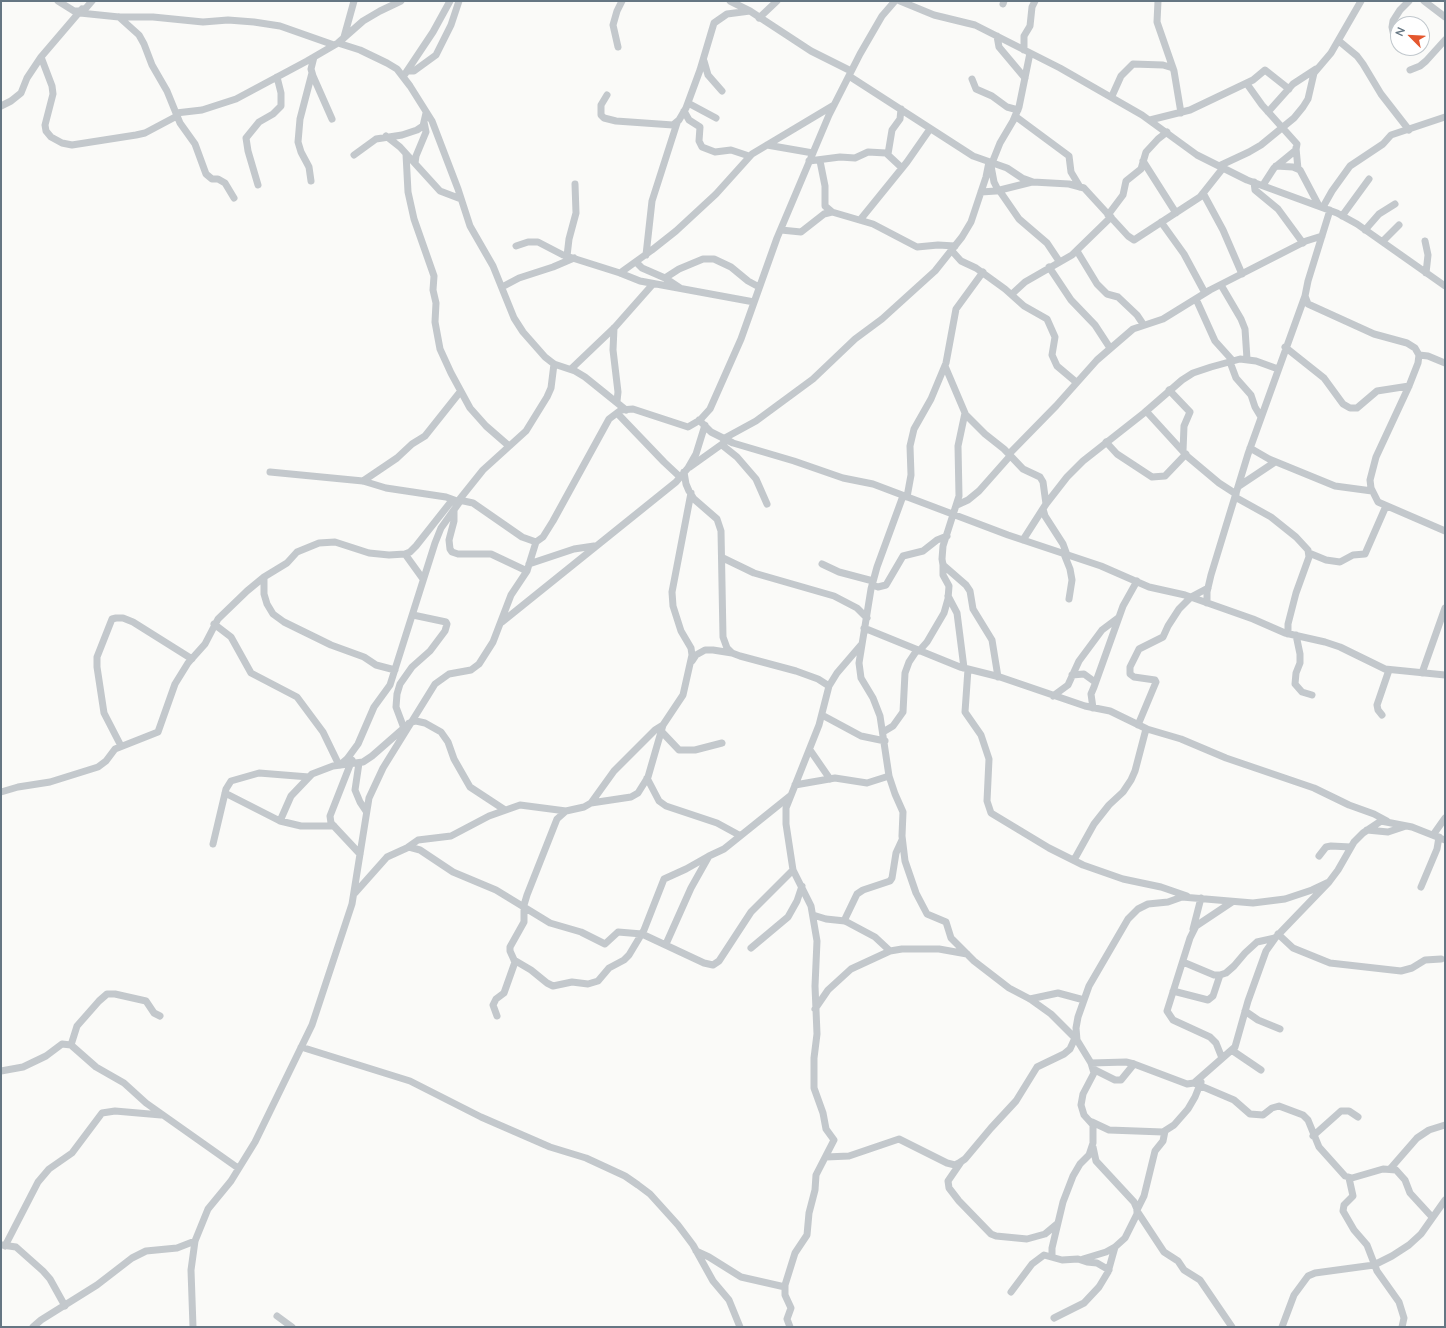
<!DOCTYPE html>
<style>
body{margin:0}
#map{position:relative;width:1446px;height:1328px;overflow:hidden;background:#fafaf8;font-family:Mulish,sans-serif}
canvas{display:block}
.frame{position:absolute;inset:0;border:2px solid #657683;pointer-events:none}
.north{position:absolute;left:1390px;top:16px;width:40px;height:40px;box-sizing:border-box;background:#fff;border:1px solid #c1c8cd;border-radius:50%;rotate:294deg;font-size:11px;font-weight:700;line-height:16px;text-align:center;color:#657683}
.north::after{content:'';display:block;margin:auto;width:14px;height:18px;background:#e4572e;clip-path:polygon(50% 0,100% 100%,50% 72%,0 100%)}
</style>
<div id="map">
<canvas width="1446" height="1328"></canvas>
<div class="frame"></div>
<div class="north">N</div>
</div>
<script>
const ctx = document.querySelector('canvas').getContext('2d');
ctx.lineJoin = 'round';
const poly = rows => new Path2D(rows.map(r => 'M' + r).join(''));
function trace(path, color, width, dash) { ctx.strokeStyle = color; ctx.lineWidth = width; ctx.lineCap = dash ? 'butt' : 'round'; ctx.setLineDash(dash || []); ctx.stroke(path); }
const street = poly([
 [58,1,74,11,79,11,86,8,92,1],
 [730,1,750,11,811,51,851,71],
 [900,1,934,15,975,25,1060,68,1142,115,1197,155,1247,180,1337,213,1357,224,1445,286],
 [1158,1,1157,22,1174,71,1181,113],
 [1424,1,1445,17],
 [1003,4,1004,1],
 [82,9,41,57,52,86,53,94,45,125,46,131,51,137,62,143,72,145,136,135,145,133,177,116],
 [80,13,119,17,153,17,203,22,228,20,254,22,280,26,334,45],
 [119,17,139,35,144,44,152,65,167,91,180,123,195,144,206,174,212,179,218,179,225,183,234,198],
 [759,18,777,1],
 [997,36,999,47,1025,78],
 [344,37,354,1],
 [1339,41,1357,56,1363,64,1381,94,1409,130],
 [1395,41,1392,27,1393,21,1400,10,1409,1],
 [338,43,360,50,387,63,397,69,410,86,432,121,458,189,470,226,493,266,514,318,523,332,545,357,554,364,575,371,585,377,626,410],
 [618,47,613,25,617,11,622,1],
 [1024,50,1024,36,1030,26,1032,7,1035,1],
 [314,57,311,69,313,76,332,119],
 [704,61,708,75,722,91],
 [1410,70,1420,66,1426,61,1445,40],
 [407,71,414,71,436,55,451,25,459,1],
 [405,74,433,32,450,1],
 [849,76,973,156,1007,168,1022,178,1033,182,1069,184,1084,188,1128,236,1134,240,1200,197,1223,168],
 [972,79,976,89,992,96,1007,107,1018,110],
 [1247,84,1262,105,1297,144,1296,150,1274,168,1263,185],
 [607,95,601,105,601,115,604,118,616,121,673,125,679,120,686,108,700,70,714,23,727,14,750,11],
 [1112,96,1121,76,1133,64,1163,65,1173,68],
 [688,103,716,118],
 [1,106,11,101,21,93,27,78,41,57],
 [684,111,689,120,700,127,699,141,702,147,715,152,731,150,749,156],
 [1268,112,1293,84,1316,69],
 [176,113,202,110,236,99,307,61,338,43,363,21,380,11,401,1],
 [1015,116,1069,156,1071,172,1080,187],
 [1150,120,1190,110,1253,80,1265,70,1289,89],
 [386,136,400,147,440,191,461,199],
 [767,145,813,153],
 [1296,148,1298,169],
 [406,154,408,192,414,219,434,276,433,290,436,303,435,322,440,349,451,373,470,408,486,426,509,446],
 [888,154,892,130,900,119,901,109],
 [354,155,376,139,402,135,417,130,423,126,426,113],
 [809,161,840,157,855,158,868,152,886,153,902,168],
 [820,161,825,186,825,206,832,212],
 [1143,161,1176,213],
 [415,163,416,156,426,132,424,122],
 [992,163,1000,143,1013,121,1019,107,1030,53],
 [991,166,994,182,998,190],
 [1219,166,1249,152,1261,145,1294,118,1303,107,1308,99,1314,73,1331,53,1361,1],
 [1276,166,1293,167,1300,170,1319,206],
 [311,181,309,167,301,152,298,142,300,119,312,73],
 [1254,182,1255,190,1278,209,1303,243],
 [258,185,248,151,246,138,259,122,273,114,281,106,281,93,277,77],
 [999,190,1019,219,1047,243,1059,261],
 [981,192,996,191,1032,182],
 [1203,193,1223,230,1242,274],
 [1323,207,1332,191,1350,166,1383,144,1391,135,1445,117],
 [1330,210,1308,281,1305,296,1308,304,1374,334,1407,343,1415,348,1419,355,1418,363,1409,386,1376,457,1370,480,1371,488,1378,502,1445,531],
 [1108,215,1123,195,1126,181,1141,169,1146,152,1158,139,1167,132],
 [1342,216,1369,179],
 [860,220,907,162,930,129],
 [1161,222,1184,254,1205,293],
 [781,230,801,232,824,214,832,212,873,224,917,247,938,245,955,246],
 [1365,230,1379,214,1395,204],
 [1383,241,1399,225],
 [1425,241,1428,255,1426,273],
 [516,246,528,242,538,242,563,255,620,273,640,281,754,302],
 [952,251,961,261,976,268,1005,289,1024,306,1047,319,1055,337,1052,355,1057,366,1076,382],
 [1077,251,1097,284,1107,294,1118,297,1137,315,1143,324],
 [646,255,652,201,677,123],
 [567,256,569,239,576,213,575,184],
 [636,262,642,268,665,278,680,288],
 [1049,267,1071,300,1095,325,1110,348],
 [620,273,652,250,676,231,716,194,752,154,834,105],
 [665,278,679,269,703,259,714,259,731,267,748,281,759,287],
 [1221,285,1241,319,1245,329,1247,359],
 [502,287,519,278,553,267,574,258],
 [1012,294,1025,282,1072,255,1111,217],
 [1196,299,1215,341,1233,361],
 [614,328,613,350,618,392,617,401],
 [1285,347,1324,378,1343,404,1350,408,1357,408,1377,391,1409,386],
 [1419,355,1428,356,1445,363],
 [1230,362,1236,378,1251,395,1255,407,1261,417],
 [945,366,965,413,958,446,959,496,943,546,942,559,943,565,966,585,970,591,973,609,992,640,998,677],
 [571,369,615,327,653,284],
 [1169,390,1190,412,1184,426,1183,451],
 [1146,411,1188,457,1219,483,1236,494],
 [617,413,664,462,680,477],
 [965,414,985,434,1004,449,1023,469,1040,477,1043,482,1046,504],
 [699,420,711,432,733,443,794,461,843,478,873,484,1008,535,1101,566,1149,587,1185,595,1253,619,1285,633,1325,642,1340,647,1385,669,1445,675],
 [723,439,756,421,813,379,855,339,882,319,935,271,962,237,971,222,986,177,989,162],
 [1106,442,1117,454,1152,477,1165,476,1186,454],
 [722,445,737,457,756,479,767,504],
 [1250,448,1269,459,1335,486,1372,491],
 [1009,454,1056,406,1097,360,1133,329,1163,319,1210,290,1306,241,1322,236],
 [690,467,725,442],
 [270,472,363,481,386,488,446,497,457,501],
 [684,472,686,484,689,491,694,499,717,519,721,531,723,637,727,648,732,653,740,656,796,671,818,679,829,686],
 [363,481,397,458,412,444,425,436,460,392],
 [1239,486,1275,462],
 [903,496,877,567,871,589,859,663,861,678,873,698,880,716,889,776,895,794,903,812,902,836,905,861,916,893,927,914,946,922,951,938,974,961,1009,988,1030,999,1051,1014,1077,1040],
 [907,497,911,475,910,446,914,429,931,399,946,363,956,309,983,272],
 [1235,497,1271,517,1296,537,1308,550,1309,557,1296,593,1288,624,1288,634],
 [459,500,483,470,526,431,547,397,551,388,554,364],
 [957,505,968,500,979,491,1010,456],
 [1043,509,1045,516,1063,544,1067,555],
 [454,511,454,521,449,540,450,549,452,552,458,554,491,554,527,571],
 [1023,540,1046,504,1067,477,1083,461,1144,413,1182,380,1193,373,1211,367,1240,359,1256,361,1278,369],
 [1309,553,1326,560,1340,562,1353,555,1365,554,1386,506],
 [405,554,423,579],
 [1064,554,1070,569,1072,580,1069,599],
 [723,558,754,573,834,596,857,608,867,618],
 [529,564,574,549,594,546],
 [822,564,839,572,873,581],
 [264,577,264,594,267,604,273,614,284,622,331,645,364,657,376,665,395,670],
 [872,585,878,587,886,585,903,556,923,551,937,540,947,536],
 [948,596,957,613,964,668],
 [1207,603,1207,592,1211,575,1248,454,1305,296],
 [502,622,676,482,688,468,696,454,705,425],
 [214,624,231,637,251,673,297,697,323,732,339,765],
 [864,628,960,667,1000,677,1085,706,1110,711,1147,729,1181,739,1226,758,1314,788,1349,805,1374,814,1387,821],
 [1296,635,1300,654,1300,663,1296,673,1295,684,1302,692,1312,695],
 [919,651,927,642,944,613,948,599,949,586,943,575,943,564],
 [692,661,696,655,705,650,713,650,732,653],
 [968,669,965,712,981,735,989,759,987,801,991,813,1049,848,1083,865,1123,879,1161,887,1187,896],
 [1422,673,1445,608],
 [1072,675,1084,674,1095,682],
 [1053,696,1068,685,1079,661,1102,630,1118,618],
 [1093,708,1091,694,1094,687,1123,606,1137,581],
 [822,715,861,736,885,741],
 [1382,715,1378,710,1377,705,1389,670],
 [409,723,416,721,425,723,441,732,448,742,454,759,470,787,505,810],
 [1138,725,1156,682,1155,680,1134,677,1130,674,1130,667,1139,649,1163,637,1168,626,1179,609,1191,597,1208,588],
 [405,731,396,707,397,694,400,684,412,667,430,651,445,631,447,624,446,622,413,615],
 [661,731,679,750,695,750,722,743],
 [883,732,893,726,903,712,905,673,909,662,917,650],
 [121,746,104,713,97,667,97,657,112,619,116,618,123,618,133,622,192,659],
 [810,750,830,779],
 [352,760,330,816,331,823,360,854],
 [359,763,355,790,360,802,366,811],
 [340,765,347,759,358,744,374,707,390,685,435,543,441,528,461,500],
 [647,778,659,801,666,806,717,823,739,835],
 [795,785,835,778,867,783,889,776],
 [1,792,18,787,50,782,98,767,106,761,115,749,158,732,175,684,188,663,205,644,218,619,247,591,264,577,287,563,297,552,319,543,335,542,369,553,389,555,405,554,410,552,416,546,450,503,459,500,473,503,522,537,536,542,543,537,553,521,609,419,621,410,633,409,688,427,700,420,710,409,741,339,777,238,829,115,860,54,882,16,895,1],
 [225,793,280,821,301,826,334,826],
 [591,803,614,771,655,730,663,725],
 [280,821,291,796,312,774,333,766,363,762,372,756,404,728],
 [1367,830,1388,832,1406,826],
 [1433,835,1445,818],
 [213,844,226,789,231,781,259,773,309,777],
 [408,847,418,840,451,836,489,816,520,805,566,811],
 [1319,856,1326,847,1331,846,1351,847],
 [1074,860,1094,824,1109,805,1123,792,1131,780,1135,771,1146,729],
 [1421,887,1437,849,1439,837],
 [355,893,387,857,409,847,420,850,453,872,496,890,550,923,581,932,605,944,618,932,642,934,704,963,713,965,719,961,751,912,793,870],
 [813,915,826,919,845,921,875,937,890,951],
 [844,921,857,894,863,890,890,881,892,878,896,853,902,840],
 [1193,929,1201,898],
 [1278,934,1293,948,1330,963,1401,971,1412,968,1425,960,1441,959],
 [666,944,691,888,709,856,724,849,790,796],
 [751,948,788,917,797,901,802,886],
 [514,960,531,970,547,983,553,986,572,982,588,984,598,981,609,968,624,960,629,955,644,930,664,879,686,869,709,856],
 [1183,962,1214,975,1220,975,1226,973,1234,966,1245,953,1257,942,1275,938],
 [1173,991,1208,1000,1213,996,1220,975],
 [1030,999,1058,993,1084,1000],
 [815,1009,828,990,851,969,890,951,902,949,939,949,967,954],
 [1245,1011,1258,1020,1280,1029],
 [497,1016,493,1005,496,999,504,993,515,962,510,951,510,947,524,922,524,905,527,895,557,819,566,811,584,807,591,803,631,797,638,793,648,777,663,725,683,695,692,655,691,648,681,631,673,606,672,592,691,493],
 [71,1045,77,1026,99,1001,107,994,115,994,146,1001,154,1013,160,1016],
 [301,1047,410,1081,481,1117,550,1147,586,1158,625,1176,638,1185,650,1194,678,1225,693,1245,713,1281,729,1300,740,1327],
 [1233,1051,1261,1070],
 [1222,1058,1216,1043,1210,1037,1173,1020,1167,1011,1190,938,1196,926,1232,902],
 [1091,1063,1126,1062,1134,1064,1187,1084,1194,1083,1235,1047,1248,1001,1266,951,1276,937,1329,882,1338,870,1354,842,1363,833,1381,821,1412,827,1445,840],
 [1093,1069,1115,1080,1121,1080,1134,1064],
 [1,1071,23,1067,46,1056,62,1044,71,1045,96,1067,124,1083,146,1103,238,1168],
 [1194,1083,1234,1100,1250,1114,1263,1115,1272,1108,1279,1106,1303,1115,1308,1120,1319,1147,1345,1176,1352,1178,1383,1169,1396,1170,1405,1180,1410,1193,1432,1217],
 [1092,1122,1109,1130,1163,1132,1174,1125,1188,1109,1195,1097,1201,1082],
 [1313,1136,1341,1111,1349,1111,1358,1117],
 [826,1157,849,1156,899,1139,947,1163,955,1165,959,1163,965,1159,991,1128,1016,1101,1037,1067,1064,1054,1070,1049,1075,1038],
 [961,1162,948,1181,949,1188,959,1201,991,1234,996,1236,1027,1239,1045,1234,1057,1224],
 [1390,1169,1417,1138,1429,1130,1445,1125],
 [1349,1178,1353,1196,1344,1205,1343,1211,1354,1230,1367,1245,1377,1271,1399,1302,1404,1318,1402,1327],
 [1137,1210,1144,1196,1155,1151,1163,1141,1165,1131],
 [1137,1211,1164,1252,1178,1261,1184,1270,1200,1280,1232,1327],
 [2,1245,16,1247,43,1271,50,1279,65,1306],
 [5,1246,38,1182,49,1169,72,1153,102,1113,115,1111,161,1115],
 [696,1251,709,1257,741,1277,785,1287],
 [1052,1257,1052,1248,1063,1202,1073,1176,1080,1164,1089,1155,1093,1143,1093,1125,1084,1115,1081,1105,1083,1094,1094,1073,1091,1063,1077,1040,1076,1028,1078,1017,1089,986,1128,919,1138,909,1148,904,1168,902,1182,897,1253,903,1285,899,1312,890,1329,882],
 [1083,1259,1106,1252,1115,1247],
 [1011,1292,1032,1264,1044,1255,1062,1260,1078,1259,1087,1262,1097,1263,1109,1270],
 [277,1316,292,1327],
 [1054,1318,1084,1303,1099,1287,1108,1272,1115,1247,1125,1238,1137,1214,1137,1209,1134,1202,1096,1161,1093,1147],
 [33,1327,41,1320,97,1285,132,1258,146,1251,177,1248,195,1241],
 [193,1327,191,1270,195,1241,208,1209,231,1181,255,1142,312,1025,352,904,369,798,383,768,435,684,449,674,471,670,479,664,493,642,511,595,527,571,536,542],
 [790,1327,787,1319,791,1308,785,1295,785,1285,795,1253,807,1235,809,1213,815,1190,816,1175,834,1140,826,1129,823,1113,814,1088,814,1058,817,1034,815,986,817,941,811,906,793,870,786,824,786,808,819,725,829,686,837,673,861,645],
 [1282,1327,1294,1295,1308,1276,1315,1273,1374,1265,1392,1256,1409,1245,1421,1234,1445,1200]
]);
trace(street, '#c3c8cc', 7);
</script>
